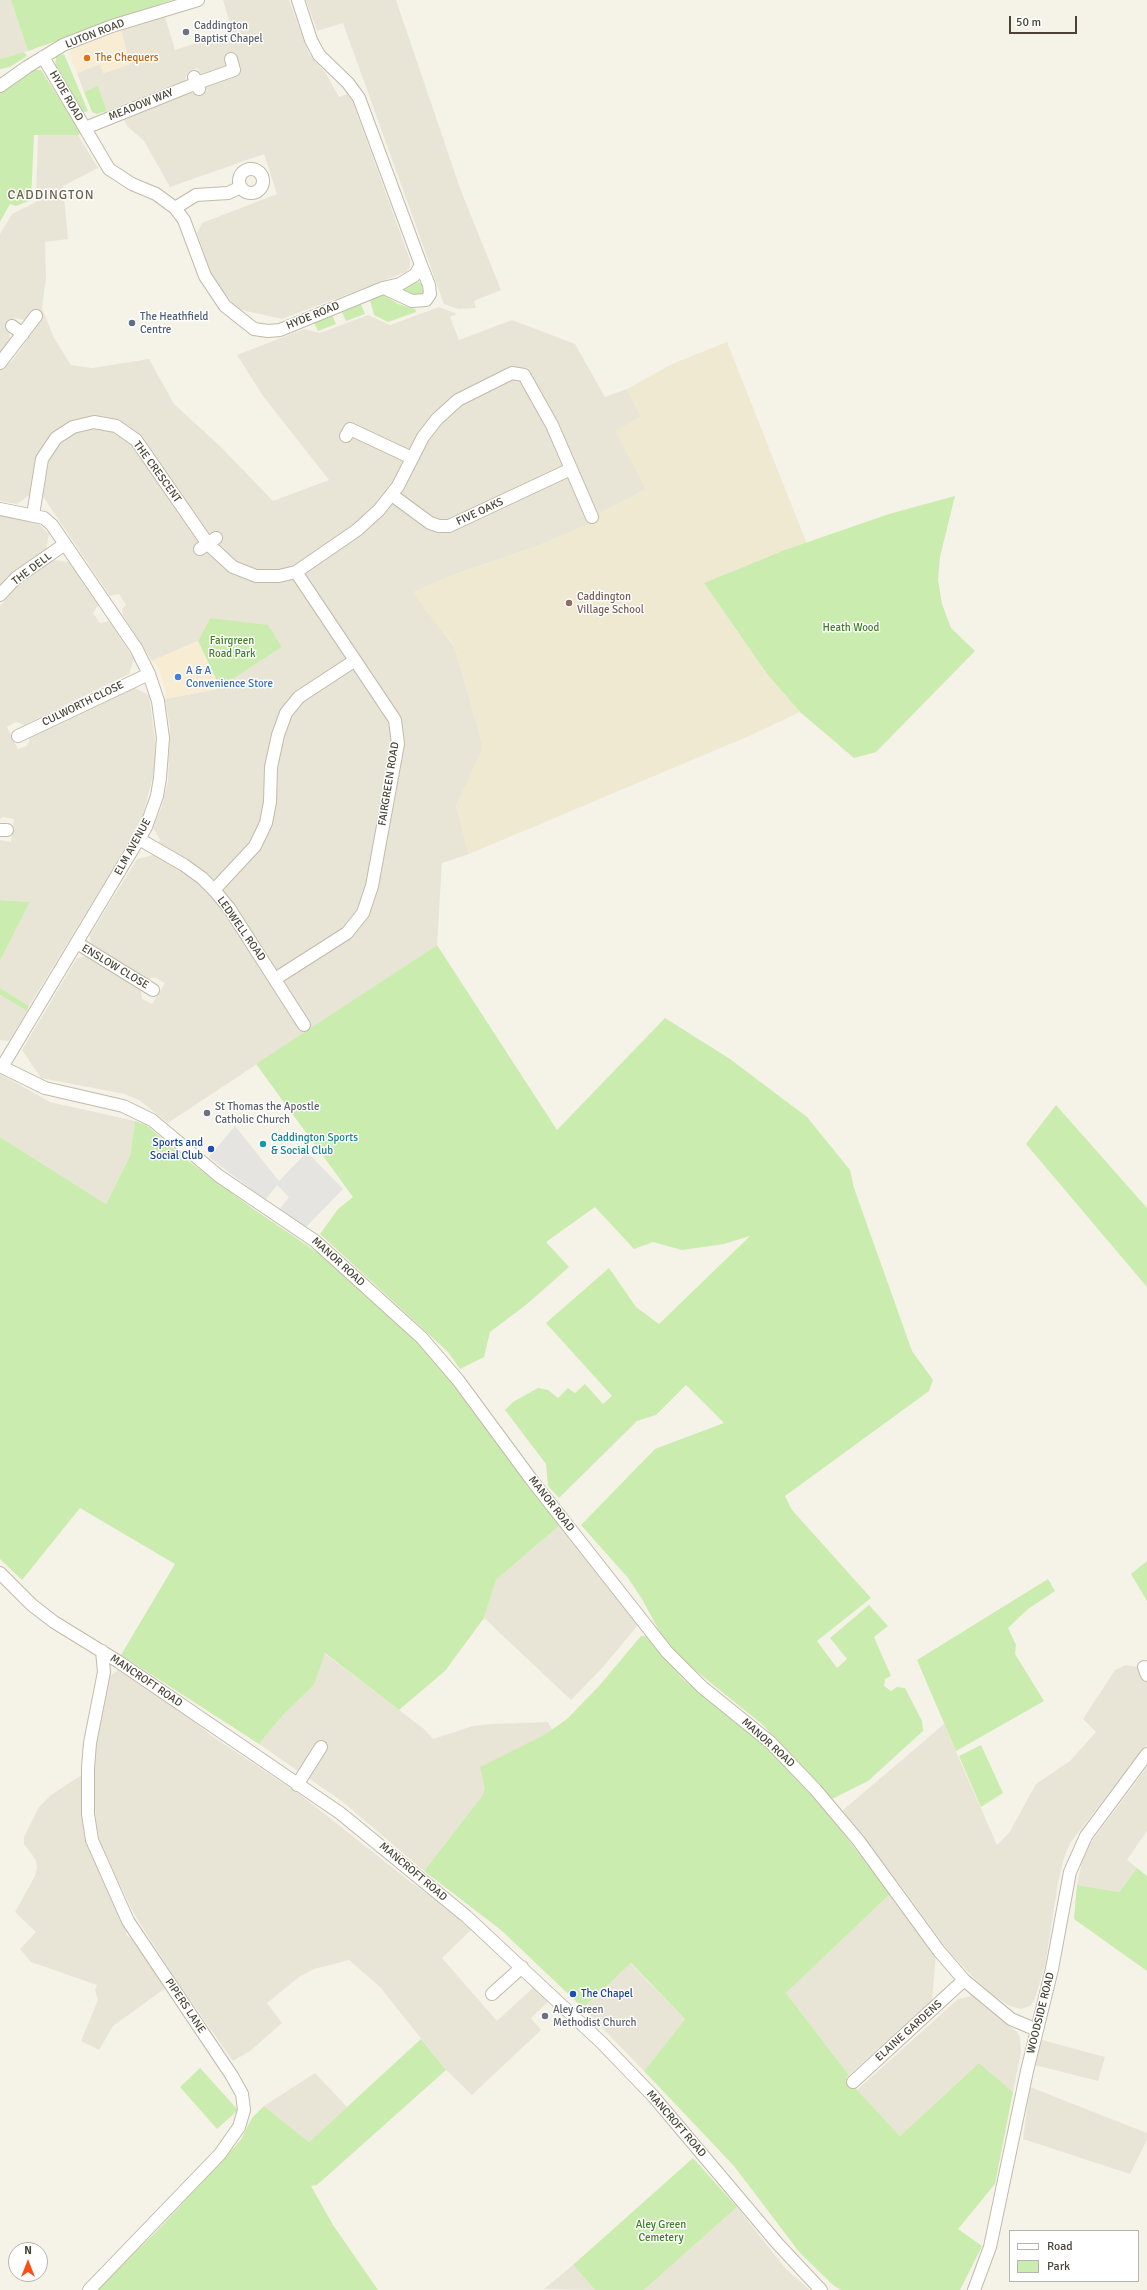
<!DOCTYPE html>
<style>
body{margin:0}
#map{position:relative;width:1147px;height:2290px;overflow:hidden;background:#f5f2e8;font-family:Signika,sans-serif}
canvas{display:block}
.legend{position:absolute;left:1009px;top:2230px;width:130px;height:52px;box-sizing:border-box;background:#fff;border:1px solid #b6b4af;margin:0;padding:5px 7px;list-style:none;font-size:12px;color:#494436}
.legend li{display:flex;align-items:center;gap:8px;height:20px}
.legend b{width:20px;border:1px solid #b6b4af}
.north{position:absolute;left:8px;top:2242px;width:40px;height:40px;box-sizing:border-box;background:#fff;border:1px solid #b6b4af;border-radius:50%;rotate:0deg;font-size:11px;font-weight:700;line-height:16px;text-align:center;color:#494436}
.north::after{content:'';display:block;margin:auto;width:14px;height:18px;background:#ff4e15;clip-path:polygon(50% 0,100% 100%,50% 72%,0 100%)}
.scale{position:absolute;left:1009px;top:16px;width:68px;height:18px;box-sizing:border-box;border:2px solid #494436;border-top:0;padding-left:5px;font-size:12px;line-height:14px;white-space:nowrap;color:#494436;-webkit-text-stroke:3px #fff;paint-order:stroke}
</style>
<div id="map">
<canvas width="1147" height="2290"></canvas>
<ul class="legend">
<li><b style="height:5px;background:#fff"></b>Road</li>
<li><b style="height:11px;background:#cbecaf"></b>Park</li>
</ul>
<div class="north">N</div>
<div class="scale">50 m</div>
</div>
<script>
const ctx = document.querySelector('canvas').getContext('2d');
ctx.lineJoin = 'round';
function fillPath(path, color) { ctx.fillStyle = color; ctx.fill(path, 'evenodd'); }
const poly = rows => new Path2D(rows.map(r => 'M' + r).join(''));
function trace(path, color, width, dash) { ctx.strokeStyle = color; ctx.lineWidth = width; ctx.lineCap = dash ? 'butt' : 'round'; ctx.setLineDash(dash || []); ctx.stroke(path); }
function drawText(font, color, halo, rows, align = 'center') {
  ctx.font = font + ' Signika,sans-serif'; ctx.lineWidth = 3; ctx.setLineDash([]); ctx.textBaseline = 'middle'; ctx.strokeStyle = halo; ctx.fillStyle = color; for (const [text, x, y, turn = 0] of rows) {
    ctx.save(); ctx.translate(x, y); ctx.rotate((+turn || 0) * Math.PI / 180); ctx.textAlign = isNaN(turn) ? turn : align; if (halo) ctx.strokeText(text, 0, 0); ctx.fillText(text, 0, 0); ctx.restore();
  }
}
const residential = poly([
 [0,0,11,0,28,51,0,59],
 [223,0,289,0,309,54,325,72,339,97,348,94,353,103,410,260,410,267,406,272,282,319,237,309,212,276,197,233,202,223,277,194,264,154,170,187,144,141,127,126,123,118,189,91,197,95,207,91,198,68,188,72,185,80,107,111,98,87,84,92,77,73,100,64,104,73,130,64,121,31,165,17,175,50,232,31],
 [306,0,396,0,461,191,501,290,474,301,476,308,458,309,444,304,343,23,317,31],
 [38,135,78,135,98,168,63,186,68,239,45,242,46,279,42,308,54,338,71,365,92,368,149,359,174,404,222,448,273,501,329,480,263,396,237,355,304,329,320,333,368,315,390,325,439,307,457,314,450,317,459,340,512,320,575,344,605,397,627,389,641,417,616,431,646,489,593,517,594,522,535,547,458,573,414,592,455,648,479,731,483,749,456,806,469,854,442,863,437,945,168,1123,139,1100,125,1094,41,1078,22,1050,77,958,86,956,141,991,142,999,152,1004,165,983,154,977,147,980,91,947,90,935,137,859,153,855,160,840,153,827,162,806,168,781,170,728,165,699,216,689,282,647,210,618,198,641,152,661,123,615,122,609,126,605,119,594,110,596,44,498,28,496,17,504,0,501,0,370,12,361,43,317,33,310,25,320,14,318,6,330,9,332,10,340,0,354,0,234,12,214,36,202],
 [0,516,39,524,49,534,46,550,8,576,0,585],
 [53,560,69,562,98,605,93,613,100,623,109,621,134,659,129,674,24,725,16,722,7,727,18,749,27,746,30,738,135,688,149,695,155,740,155,768,143,815,131,839,29,1006,0,988,0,961,30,902,0,900,0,840,11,842,14,819,3,817,0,819,0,606,19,584],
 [0,995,27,1011,9,1041,0,1040],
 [0,1074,50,1102,135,1121,130,1156,106,1204,0,1137],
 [560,1525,638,1625,603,1667,571,1700,484,1618,496,1580],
 [324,1653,424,1729,433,1739,473,1726,492,1724,548,1722,552,1729,485,1788,482,1796,424,1871,343,1802,259,1744,283,1715,314,1685],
 [1126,1665,1139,1667,1147,1680,1147,1744,1070,1843,1064,1858,1058,1883,1045,1966,1034,2001,1030,2006,1021,2009,1010,2006,994,1996,974,1978,950,1953,900,1885,842,1811,944,1724,997,1845,1009,1833,1036,1784,1070,1761,1096,1732,1083,1719,1115,1670],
 [118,1670,126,1672,162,1696,212,1736,302,1796,412,1883,474,1927,442,1958,497,2021,535,1986,550,2000,531,2018,541,2030,472,2095,446,2070,380,1987,349,1960,314,1969,299,1977,267,2003,282,2023,250,2051,233,2061,176,1980,134,1914,101,1845,96,1826,95,1804,95,1745,110,1676],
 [1147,1767,1147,1831,1127,1860,1137,1868,1119,1892,1077,1885,1082,1861,1087,1848],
 [86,1772,86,1817,128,1928,126,1935,135,1941,167,1987,113,2026,99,2050,81,2041,98,2000,95,1990,97,1985,31,1962,20,1949,36,1932,15,1912,35,1876,37,1868,36,1860,24,1844,24,1837,39,1807,51,1795],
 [890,1894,936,1954,932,2000,849,2075,786,1993],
 [630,1963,685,2019,644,2071,583,2008],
 [972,1996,1017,2032,1020,2037,1021,2052,1013,2092,979,2063,900,2136,857,2090,958,1999],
 [1042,2040,1105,2057,1098,2081,1035,2065],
 [315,2073,347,2107,309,2142,264,2106],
 [1030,2087,1147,2133,1147,2140,1130,2174,1023,2139],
 [737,2207,786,2269,810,2290,644,2290],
 [573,2265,595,2290,544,2289]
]);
const commercial = poly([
 [121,31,130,64,103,73,100,64,77,73,69,54,74,48],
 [198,641,220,687,216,689,165,699,166,691,157,665,152,661]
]);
const education = poly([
 [727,342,807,544,704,583,767,674,800,712,749,736,469,854,456,806,483,749,479,731,455,648,450,640,428,614,413,592,458,573,535,547,594,522,593,517,646,489,615,431,641,417,627,389,672,364]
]);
const green = poly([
 [11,0,172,0,28,51],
 [24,52,27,56,10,67,0,69,0,59],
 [64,54,88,111,81,113,55,68,56,57],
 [30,70,41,70,81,133,78,135,34,135,31,200,16,206,10,204,0,222,0,92],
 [98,86,107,111,97,114,92,112,84,92],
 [417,281,425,286,427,295,413,299,398,288],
 [384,295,398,304,415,309,416,312,388,322,374,315,370,300],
 [360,302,365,314,346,321,341,310],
 [331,312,336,324,318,331,313,320],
 [955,496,940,557,938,580,942,604,951,628,975,651,876,752,854,758,800,712,767,674,704,583,785,550,889,514],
 [210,618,268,625,282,647,220,687,198,641],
 [0,900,30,902,0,961],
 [437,945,557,1130,665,1018,730,1059,807,1117,850,1170,854,1188,912,1351,933,1380,929,1391,785,1496,792,1510,871,1598,817,1641,837,1668,847,1659,830,1638,869,1605,888,1626,874,1637,891,1676,885,1679,884,1686,891,1691,897,1687,905,1688,922,1721,923,1731,868,1781,832,1799,763,1725,680,1658,664,1640,642,1599,628,1578,581,1525,655,1449,724,1423,686,1385,656,1415,637,1421,559,1498,548,1486,546,1464,505,1410,513,1402,538,1388,548,1390,558,1398,568,1388,575,1393,585,1384,603,1404,612,1396,546,1323,609,1268,636,1307,659,1324,750,1236,724,1244,682,1250,653,1242,634,1249,595,1207,546,1242,569,1267,527,1304,490,1332,484,1357,460,1369,448,1352,320,1234,338,1209,353,1197,256,1064],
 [0,988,29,1006,27,1011,0,995],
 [1056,1105,1147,1208,1147,1287,1026,1144],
 [135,1121,146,1125,187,1160,252,1208,321,1255,414,1338,448,1377,560,1525,496,1580,484,1618,445,1671,399,1710,325,1653,314,1685,283,1715,259,1744,121,1655,175,1564,80,1508,22,1580,0,1559,0,1137,106,1204,130,1156],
 [1147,1561,1147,1601,1131,1574],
 [1048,1579,1055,1591,1028,1609,1008,1628,1016,1645,1015,1654,1044,1701,956,1751,917,1660],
 [641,1636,646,1636,684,1680,775,1754,833,1820,890,1894,786,1993,849,2075,846,2078,900,2136,979,2063,1013,2092,995,2184,958,2229,982,2246,960,2290,841,2290,833,2285,800,2253,734,2166,644,2071,685,2019,631,1963,583,2008,501,1930,424,1871,482,1796,485,1788,480,1767,544,1735,567,1719,599,1686],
 [981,1745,1003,1793,981,1807,959,1756],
 [1137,1868,1147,1876,1147,1971,1074,1919,1077,1885,1119,1892],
 [421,2039,446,2070,317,2185,311,2186,333,2225,378,2290,96,2290,157,2231,240,2141,252,2118,264,2106,309,2142],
 [200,2068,238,2110,217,2129,180,2087],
 [693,2158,737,2207,644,2290,595,2290,573,2265]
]);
const parking = poly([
 [235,1126,279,1181,307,1152,343,1189,305,1228,279,1210,289,1197,277,1185,265,1200,209,1157]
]);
const minor = poly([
 [43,57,109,169,132,184,156,194,175,208,184,220,205,276,225,306,254,329,268,331,280,330,383,288,400,284,415,275,421,265,359,98,348,83,319,55,311,40,298,0],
 [0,86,27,67,63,45,112,26,198,0],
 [199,89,197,83,234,70,231,59],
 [85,128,197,83,194,77],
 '239 181a12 12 0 1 1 24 0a12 12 0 1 1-24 0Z',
 [175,208,196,195,228,193,241,187],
 [384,288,412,301,426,300,430,294,429,285,421,265],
 [12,326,23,334],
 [0,363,36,316],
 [346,436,350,429,412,458],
 [392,495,430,523,439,526,449,526,571,469],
 [0,509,44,518,52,525,136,648,149,674,158,701,163,738,160,778,157,796,146,827,2,1067],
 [33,515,42,459,56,438,73,427,94,422,116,426,136,440,208,544,233,567,256,576,279,576,296,572,357,530,379,510,398,486,423,437,437,419,458,400,512,373,524,375,552,425,592,517],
 [200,549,216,538],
 [0,595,16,578,65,544],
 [18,736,149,674],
 [0,830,7,830],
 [139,839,184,865,202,878,214,890,229,908,304,1025],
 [214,890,255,846,266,823,270,802,271,767,278,735,286,713,299,697,354,661],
 [77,943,153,990],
 [275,979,347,933,363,913,372,886,398,744,395,720,296,572],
 [0,1066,45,1088,123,1106,152,1120,219,1176,315,1241,422,1338,458,1380,531,1479,667,1652,702,1687,770,1742,815,1789,858,1840,939,1951,964,1980,1011,2019,1037,2030],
 [0,1573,32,1605,54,1622,119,1662,340,1813,466,1916,602,2043,653,2096,777,2243,821,2290],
 [1144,1667,1147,1675],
 [297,1785,321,1747],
 [492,1994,522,1967],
 [853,2082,964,1980],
 [89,2290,220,2154,239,2127,244,2110,242,2094,232,2076,128,1921,92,1840,88,1814,88,1768,90,1743,104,1672,102,1651],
 [974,2290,990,2247,1027,2071,1052,1969,1070,1872,1086,1836,1147,1754]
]);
const markers = [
 [186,32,4,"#6b7280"],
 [87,58,4,"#e8710a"],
 [132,323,4,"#5c6f8a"],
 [569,603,4,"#8d6e63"],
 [178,677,4,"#3f7fe0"],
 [207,1113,4,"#6b7280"],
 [263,1144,4,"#0f9aa8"],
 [211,1149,4,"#1a4fb4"],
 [573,1994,4,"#1a4fb4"],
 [545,2016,4,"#6b7280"]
];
const worshipNames = [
 ["Caddington",194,26],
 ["Baptist Chapel",194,39],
 ["St Thomas the Apostle",215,1107],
 ["Catholic Church",215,1120],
 ["Aley Green",553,2010],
 ["Methodist Church",553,2023]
];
const streetNames = [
 ["LUTON ROAD",95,34,-21],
 ["HYDE ROAD",66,96,60],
 ["MEADOW WAY",141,105,-22],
 ["HYDE ROAD",313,316,-22],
 ["THE CRESCENT",157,472,54],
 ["FIVE OAKS",480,512,-25],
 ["THE DELL",32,569,-37],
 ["CULWORTH CLOSE",83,704,-26],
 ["FAIRGREEN ROAD",389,784,-81],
 ["ELM AVENUE",133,847,-61],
 ["LEDWELL ROAD",241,929,55],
 ["ENSLOW CLOSE",115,967,31],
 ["MANOR ROAD",338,1262,42],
 ["MANOR ROAD",551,1504,52],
 ["MANCROFT ROAD",146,1681,34],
 ["MANOR ROAD",768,1743,42],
 ["MANCROFT ROAD",413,1872,40],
 ["PIPERS LANE",185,2006,56],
 ["WOODSIDE ROAD",1041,2013,-76],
 ["ELAINE GARDENS",909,2031,-42],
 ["MANCROFT ROAD",676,2124,49]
];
const foodNames = [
 ["The Chequers",95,58]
];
const serviceNames = [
 ["The Heathfield",140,317],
 ["Centre",140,330]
];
const educationNames = [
 ["Caddington",577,597],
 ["Village School",577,610]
];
const parkNames = [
 ["Heath Wood",851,628],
 ["Fairgreen",232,641],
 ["Road Park",232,654],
 ["Aley Green",661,2225],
 ["Cemetery",661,2238]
];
const shopNames = [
 ["A & A",186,671],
 ["Convenience Store",186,684]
];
const cultureNames = [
 ["Caddington Sports",271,1138],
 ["& Social Club",271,1151]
];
const transitNames = [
 ["Sports and",203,1143],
 ["Social Club",203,1156],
 ["The Chapel",581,1994,"left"]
];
const quarterNames = [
 ["CADDINGTON",51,196]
];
fillPath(residential, '#e9e5d6');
fillPath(commercial, '#f8ecd3');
fillPath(education, '#efe9d1');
fillPath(green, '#cbecaf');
fillPath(parking, '#e6e4e0');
trace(minor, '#c1bbaa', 14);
trace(minor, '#fff', 12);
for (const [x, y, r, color] of markers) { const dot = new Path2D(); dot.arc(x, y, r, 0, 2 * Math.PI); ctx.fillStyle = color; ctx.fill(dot); trace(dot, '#fff', 1.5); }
drawText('11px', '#5b616d', '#fff', worshipNames, 'left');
drawText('11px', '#494436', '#fff', streetNames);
drawText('11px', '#c56008', '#fff', foodNames, 'left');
drawText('11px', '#4e5e75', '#fff', serviceNames, 'left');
drawText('11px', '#785e54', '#fff', educationNames, 'left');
drawText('11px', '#3f7f25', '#fff', parkNames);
drawText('11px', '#366cbe', '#fff', shopNames, 'left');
drawText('11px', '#0d838f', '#fff', cultureNames, 'left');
drawText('11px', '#164399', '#fff', transitNames, 'right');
ctx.letterSpacing = '1px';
drawText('13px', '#6d634d', '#fff', quarterNames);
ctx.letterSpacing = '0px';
</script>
